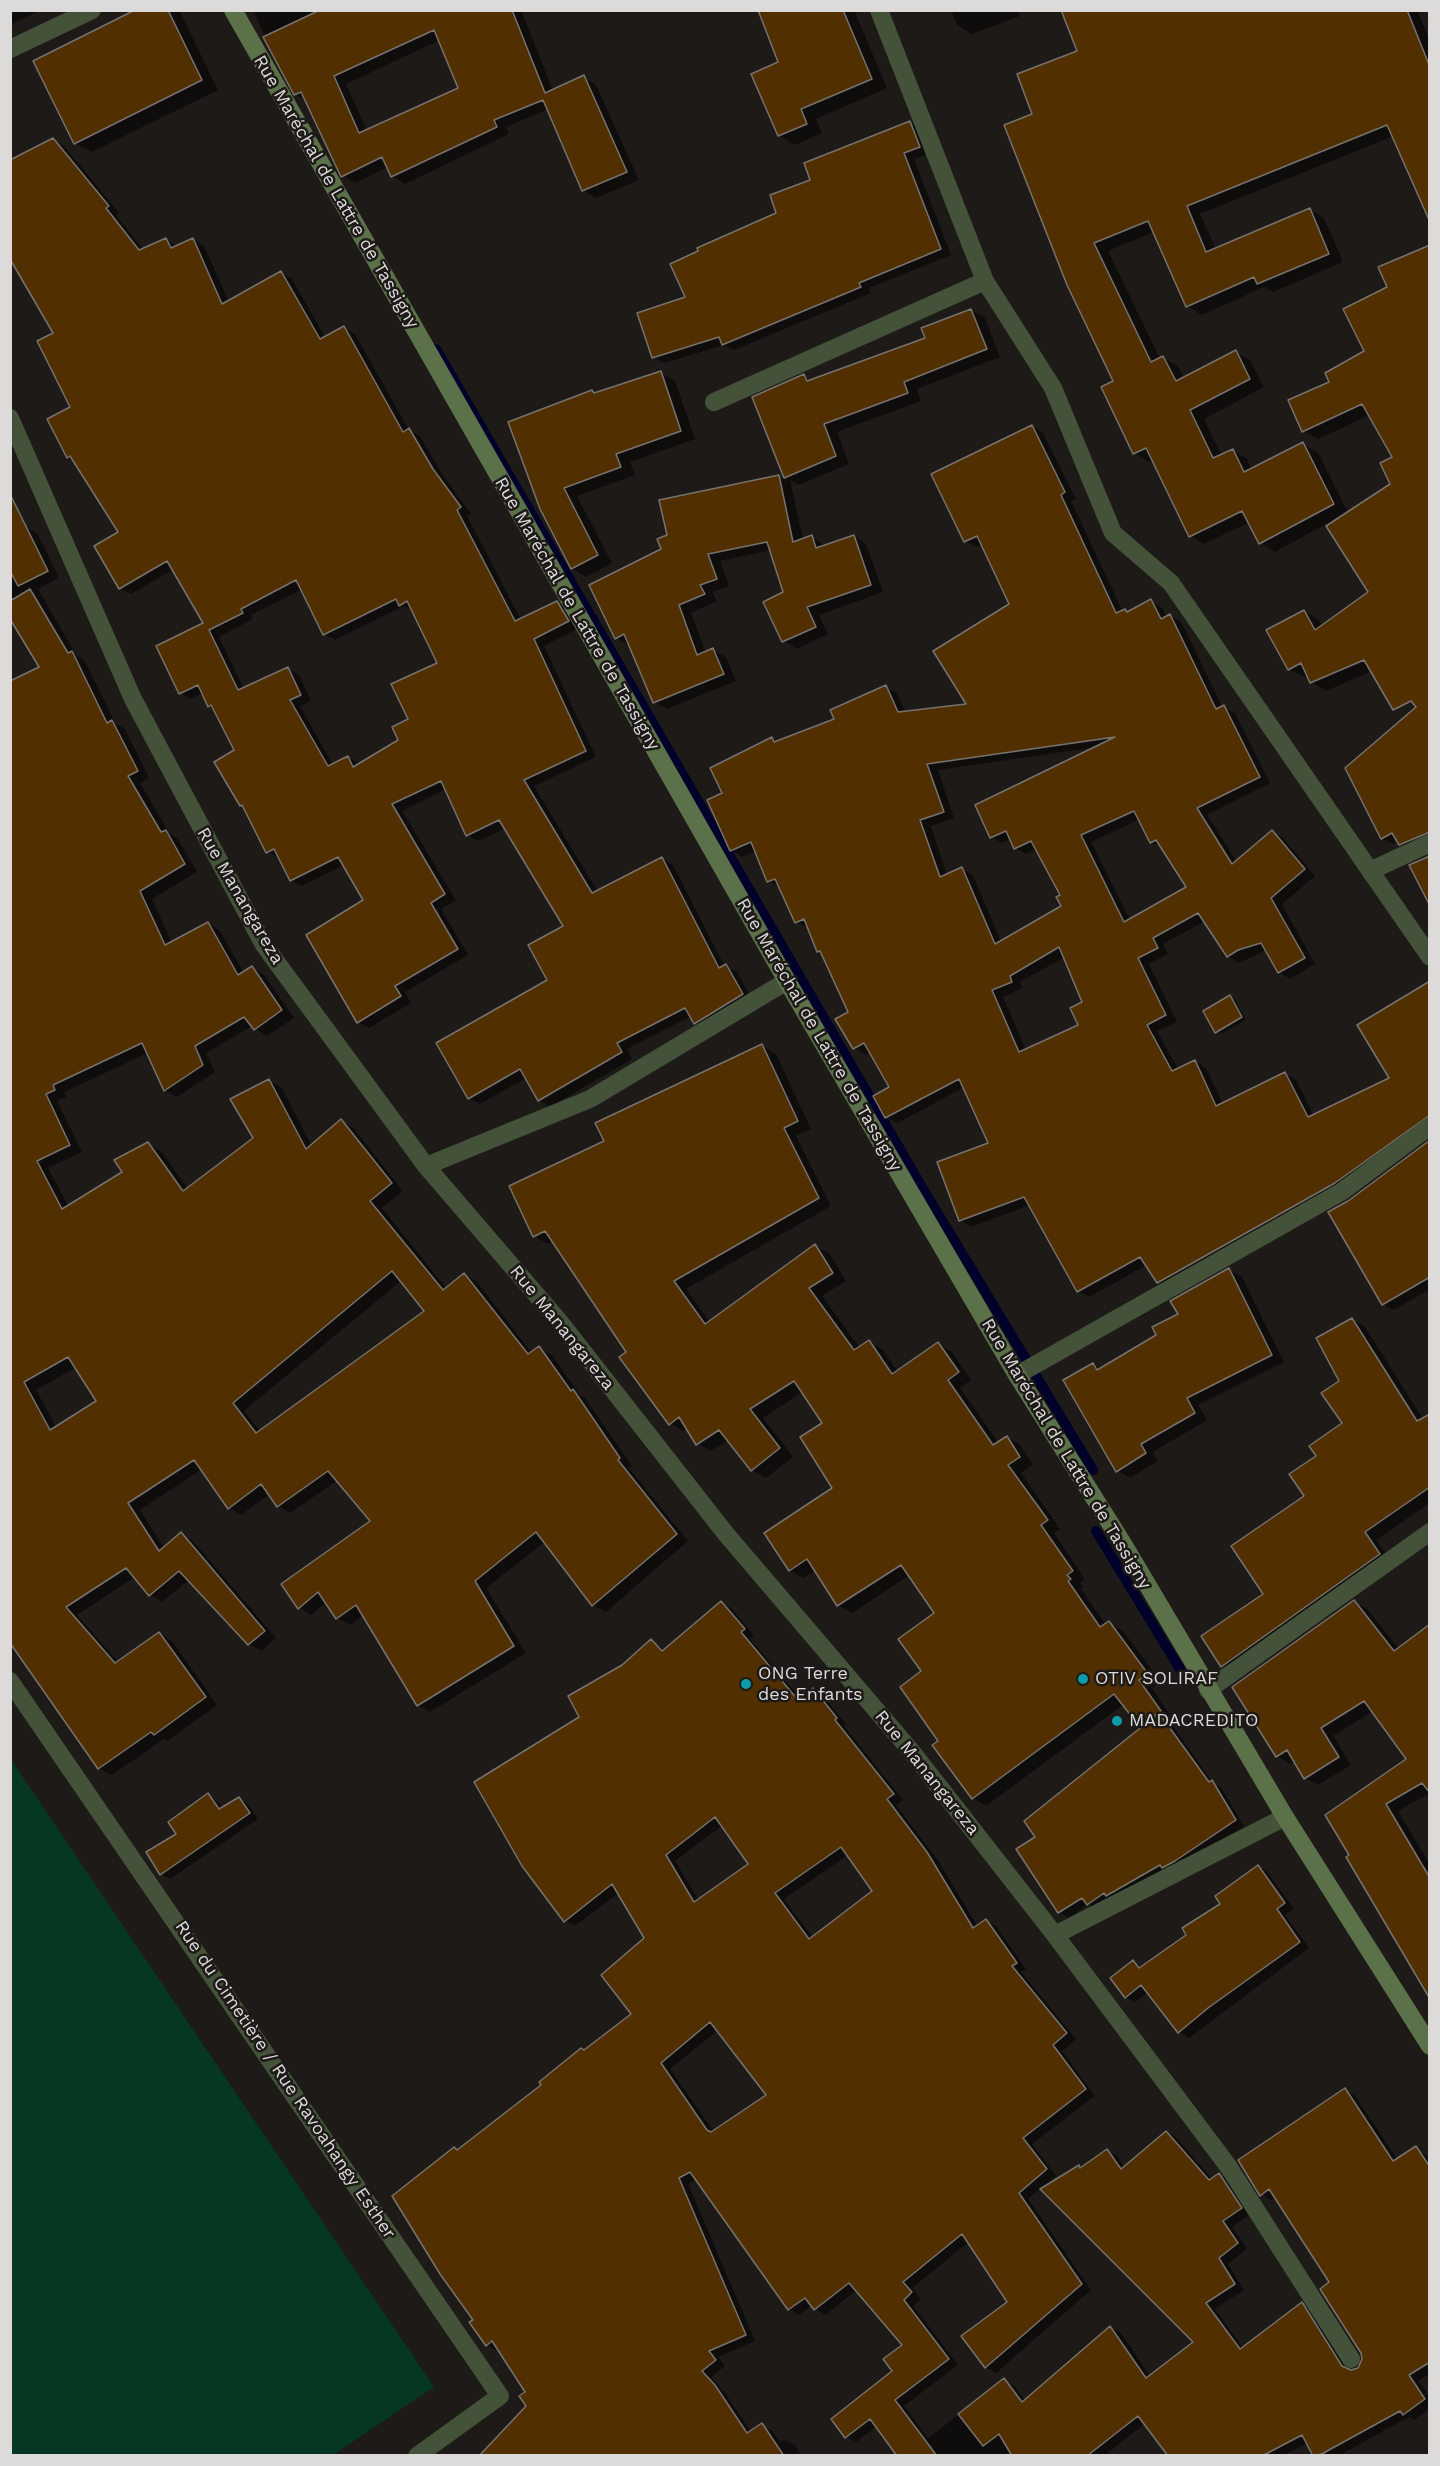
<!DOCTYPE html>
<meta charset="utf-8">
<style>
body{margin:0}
#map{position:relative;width:1440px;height:2466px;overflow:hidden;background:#1d1a18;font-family:"Work Sans",sans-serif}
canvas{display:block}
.frame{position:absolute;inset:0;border:12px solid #dddbd9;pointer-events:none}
</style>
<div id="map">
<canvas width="1440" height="2466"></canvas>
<div class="frame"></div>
</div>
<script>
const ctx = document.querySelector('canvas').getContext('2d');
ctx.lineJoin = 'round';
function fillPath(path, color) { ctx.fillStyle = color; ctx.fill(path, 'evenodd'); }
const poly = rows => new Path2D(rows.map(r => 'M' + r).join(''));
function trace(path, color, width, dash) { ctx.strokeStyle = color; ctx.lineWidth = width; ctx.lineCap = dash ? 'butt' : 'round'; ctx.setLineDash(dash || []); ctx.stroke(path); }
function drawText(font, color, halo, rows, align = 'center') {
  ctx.font = font + ' "Work Sans",sans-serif'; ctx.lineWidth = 5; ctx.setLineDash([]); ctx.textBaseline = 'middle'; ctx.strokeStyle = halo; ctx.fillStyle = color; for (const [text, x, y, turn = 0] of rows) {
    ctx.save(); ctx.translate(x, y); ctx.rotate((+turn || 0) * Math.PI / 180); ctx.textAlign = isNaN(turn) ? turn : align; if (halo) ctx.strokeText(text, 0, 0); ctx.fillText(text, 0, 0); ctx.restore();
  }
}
const green = poly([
 [10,1758,434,2387,333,2455,11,2455]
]);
const shadow = poly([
 [10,10,41,10,10,25],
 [139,10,179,10,218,90,92,152,75,143],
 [253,10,525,10,522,12,553,91,584,77,596,85,639,180,596,198,583,190,548,109,506,127,509,134,405,184,392,176,388,167,355,183,342,175,306,100,295,94,271,51],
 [440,40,460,89,367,131,346,84],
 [760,10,854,10,887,88,816,119,822,133,795,145,779,135,780,63],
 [951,10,1018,10,1020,16,972,34,957,25],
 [1190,10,1417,10,1430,41,1430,218,1394,136,1200,214,1216,249,1310,210,1324,218,1343,262,1273,292,1264,287,1202,315,1187,306,1154,232,1108,251,1160,359,1163,358,1178,366,1184,379,1236,352,1250,360,1264,387,1204,419,1222,456,1233,450,1247,459,1252,470,1303,444,1318,453,1348,513,1392,485,1394,457,1370,415,1318,439,1303,431,1332,382,1366,352,1389,288,1380,268,1430,244,1430,660,1372,671,1326,691,1311,682,1308,675,1304,677,1289,669,1304,611,1319,620,1322,626,1370,592,1326,524,1275,552,1261,543,1250,522,1204,544,1190,536,1153,460,1149,462,1134,453,1034,115],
 [910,122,921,129,930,153,914,159,951,255,869,288,871,293,734,350,724,345,664,363,653,357,687,298,812,181],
 [53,140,64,146,119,213,116,215,144,250,166,240,177,246,193,239,204,246,229,302,281,272,292,279,325,337,344,328,355,334,409,430,420,436,444,477,471,514,467,516,521,620,557,603,568,609,579,628,544,646,596,757,534,786,598,892,662,859,673,865,725,967,737,972,753,1001,706,1029,695,1023,691,1016,627,1049,632,1059,550,1107,539,1100,526,1078,480,1104,469,1098,549,980,565,927,506,828,478,841,467,835,446,789,402,811,456,900,441,909,468,955,405,992,411,1003,369,1028,358,1022,365,900,344,865,302,886,291,880,280,858,267,852,245,807,241,805,236,751,215,708,209,706,203,693,191,699,180,693,205,623,174,569,131,594,120,588,120,532,75,461,68,457,72,408,55,334,10,241,10,156,16,158],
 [302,589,324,634,335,640,404,606,413,610,439,663,400,740,359,764,348,757,333,765,300,706,311,701,299,675,288,668,244,689,219,637,253,619,251,615],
 [971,310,985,318,1000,357,917,389,921,401,837,432,849,464,799,485,790,480,803,540,812,537,825,546,854,536,866,544,883,592,819,615,828,634,797,649,784,641,785,593,771,550,720,561,729,586,712,592,717,601,691,613,706,653,713,650,726,657,736,681,667,709,654,702,629,645,616,638,663,549,778,476,787,481,754,398,804,376,812,381,927,339],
 [661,373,675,381,695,439,630,462,635,475,577,496,612,563,586,577,572,568,542,508,592,392,597,394],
 [1032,426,1043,433,1076,499,1071,501,1123,612,1129,612,1151,601,1162,608,1167,617,1170,616,1181,622,1223,708,1235,713,1270,783,1207,815,1237,862,1272,832,1283,838,1315,876,1282,904,1315,964,1290,979,1279,972,1266,950,1239,963,1228,956,1205,921,1163,944,1168,954,1149,964,1177,1022,1157,1031,1178,1069,1195,1061,1206,1068,1223,1104,1285,1073,1296,1080,1314,1116,1391,1079,1430,983,1430,1129,1170,1288,1159,1282,1147,1265,1089,1297,1078,1291,1030,1205,971,1227,960,1220,990,1144,964,1087,898,1123,886,1117,891,1088,870,1052,866,1055,854,1048,837,1020,850,1012,809,928,796,922,780,887,768,881,756,851,742,857,731,850,724,794,772,738,778,742,836,720,886,687,897,693,906,713,968,705,1011,605,983,544,977,547,965,541],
 [984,534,970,541,970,538],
 [1097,747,991,837,1002,843,1011,839,1015,848,1026,854,1037,849,1063,896,1063,906,1001,942,973,875,962,869,947,875,931,826,954,818,938,770],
 [1140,819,1151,842,1163,848,1188,888,1130,920,1091,842],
 [1065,957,1084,1003,1080,1026,1026,1050,1003,997,1023,988,1020,982],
 [10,527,26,527,38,534,59,578,38,589,76,655,84,660,116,724,125,729,149,778,140,783,170,834,178,839,197,872,152,899,172,943,208,923,220,931,244,973,252,967,264,975,294,1018,267,1036,252,1026,206,1053,215,1072,177,1097,165,1090,148,1053,64,1092,66,1097,57,1101,82,1152,48,1168,69,1207,124,1172,148,1143,161,1151,188,1189,255,1138,269,1081,282,1088,312,1146,341,1121,353,1128,403,1191,382,1208,447,1289,464,1274,477,1282,532,1353,539,1348,552,1355,580,1395,585,1398,632,1466,629,1468,688,1541,606,1612,593,1605,545,1542,486,1588,526,1653,430,1712,418,1705,364,1615,350,1625,337,1618,327,1602,311,1615,299,1607,372,1521,338,1480,290,1513,278,1506,270,1494,241,1515,229,1508,202,1469,140,1510,164,1548,181,1534,193,1541,276,1638,262,1651,249,1644,189,1580,162,1602,150,1595,135,1577,77,1615,119,1663,159,1633,172,1641,217,1705,167,1741,164,1739,112,1775,99,1768,17,1652,41,667,10,616],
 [402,1280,427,1311,260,1431,244,1411],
 [76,1367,98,1402,57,1428,36,1390],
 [1430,681,1430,843,1411,851,1398,841,1393,844,1382,838,1418,708],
 [1230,997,1235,1000,1246,1020,1221,1034,1216,1031],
 [762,1046,776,1054,811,1129,796,1136,831,1206,686,1289,710,1322,815,1246,829,1253,846,1281,822,1296,860,1348,869,1342,883,1350,898,1372,938,1344,952,1352,971,1380,960,1388,999,1443,1007,1437,1020,1445,1033,1465,1021,1473,1060,1529,1054,1533,1085,1579,1080,1583,1084,1587,1081,1589,1106,1625,1109,1623,1123,1631,1161,1682,1152,1688,1173,1719,1170,1722,1214,1784,1221,1787,1244,1826,1185,1865,1097,1909,1089,1904,1068,1918,1059,1912,1038,1837,1144,1727,1124,1704,986,1806,973,1798,941,1741,924,1672,936,1614,910,1575,852,1613,838,1605,816,1570,803,1578,790,1570,834,1488,825,1424,803,1392,763,1418,793,1457,766,1478,752,1470,729,1440,710,1451,697,1443,687,1428,683,1431,670,1423,628,1352,553,1241,548,1244,534,1236,606,1142],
 [1349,1202,1430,1241,1430,1289,1394,1310,1383,1304],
 [1229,1270,1242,1277,1284,1362,1198,1405,1207,1420,1153,1452,1158,1461,1130,1478,1117,1470,1093,1364,1101,1369,1158,1336],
 [1352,1319,1365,1327,1423,1419,1430,1416,1430,1503,1376,1540,1392,1562,1235,1673,1223,1665,1265,1594,1306,1497,1318,1456,1344,1423,1341,1381],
 [1354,1602,1367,1609,1399,1649,1430,1626,1430,1793,1398,1811,1430,1865,1430,1996,1348,1858,1408,1760,1373,1711,1333,1736,1351,1765,1318,1785,1305,1778,1295,1761,1290,1764,1277,1756],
 [721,1603,731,1608,754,1635,750,1639,801,1699,813,1690,823,1696,846,1724,844,1726,903,1800,896,1805,937,1859,978,1927,986,1921,996,1926,1026,1969,1021,1972,1076,2039,1062,2051,1095,2096,1032,2144,1056,2176,1028,2199,1091,2290,996,2373,986,2367,1009,2302,969,2242,912,2288,921,2299,913,2306,958,2365,904,2406,928,2438,1004,2380,1014,2386,1025,2400,1111,2327,1121,2333,1150,2376,1196,2342,1079,2167,1082,2169,1107,2151,1117,2156,1125,2168,1167,2132,1177,2138,1212,2179,1219,2174,1229,2180,1251,2214,1232,2227,1247,2249,1228,2264,1244,2290,1215,2309,1243,2348,1302,2304,1312,2310,1351,2372,1359,2369,1364,2359,1331,2282,1276,2197,1271,2200,1261,2194,1345,2090,1355,2096,1398,2160,1416,2148,1430,2159,1430,2374,1418,2381,1430,2397,1430,2408,1414,2420,1409,2417,1338,2456,1315,2456,1308,2443,1282,2456,1170,2456,1146,2423,1104,2456,899,2456,877,2426,856,2442,846,2436,894,2371,904,2345,857,2290,825,2315,812,2305,799,2315,789,2309,697,2179,688,2184,755,2341,718,2357,725,2366,711,2377,725,2393,751,2432,762,2425,772,2431,780,2442,784,2440,795,2445,801,2456,499,2456,528,2406,527,2392,499,2349,497,2351,487,2345,476,2320,459,2151,633,2015,646,1938,619,1893,575,1926,565,1921,581,1717,623,1667,652,1641,665,1650],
 [723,1825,750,1864,699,1901,675,1861],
 [848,1855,874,1891,813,1938,784,1899],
 [718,2030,768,2095,714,2132,670,2069],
 [208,1795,217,1801,223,1808,239,1798,248,1804,258,1819,170,1879,161,1874,178,1834],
 [1258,1866,1267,1872,1294,1909,1285,1915,1309,1948,1189,2038,1179,2032,1148,1992,1135,2002,1126,1997,1133,1962,1143,1968,1188,1935]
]);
const stream = poly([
 [436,349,923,1189,1093,1470],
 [1096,1531,1186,1679]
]);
const building = poly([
 [135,10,168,10,202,80,74,144,33,61,135,10],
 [320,10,512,10,545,93,584,75,627,172,582,191,543,100,494,120,497,127,391,177,382,157,341,177,301,92,294,95,263,37,320,10],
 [434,30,458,88,359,133,334,76,434,30],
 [758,10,843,10,872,79,801,109,807,124,778,136,751,74,778,62,758,10],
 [1061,10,1407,10,1430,67,1430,222,1387,125,1187,206,1206,252,1310,208,1329,254,1257,284,1254,277,1186,307,1148,221,1094,243,1151,362,1163,356,1176,381,1236,350,1250,379,1190,410,1213,458,1233,449,1244,472,1303,442,1334,504,1259,544,1242,511,1189,537,1146,448,1133,454,1101,387,1113,381,1067,285,1004,125,1032,114,1017,74,1077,51,1061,10],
 [910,121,920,147,904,153,941,249,859,283,861,287,722,345,719,337,652,358,637,313,685,297,670,264,698,251,697,248,776,213,770,195,810,180,804,163,910,121],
 [53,138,109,206,106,208,139,250,166,238,171,248,193,238,222,304,281,271,320,339,344,326,403,432,409,428,433,469,461,507,457,510,515,621,557,601,569,621,534,639,586,751,524,780,592,893,662,857,719,968,726,964,743,994,694,1024,685,1008,617,1043,622,1052,538,1101,520,1069,468,1099,436,1043,547,980,528,945,563,926,499,820,466,836,441,781,392,804,445,894,431,903,458,949,395,986,401,996,357,1023,306,935,363,900,338,857,290,881,274,849,266,853,242,805,240,806,214,762,234,750,211,705,208,707,198,685,179,694,156,646,203,623,167,561,119,589,94,546,118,532,70,456,67,458,47,419,70,407,37,341,53,333,10,259,10,160,53,138],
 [296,580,323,635,396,599,399,606,407,601,437,663,391,684,408,719,392,727,398,740,353,767,348,756,328,766,290,700,301,695,288,667,238,690,209,630,243,613,241,609,296,580],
 [1430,245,1430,832,1399,845,1392,833,1381,839,1345,768,1416,707,1411,701,1393,710,1364,660,1310,683,1301,663,1288,670,1266,630,1304,610,1315,630,1368,592,1326,526,1390,484,1380,463,1392,457,1362,404,1302,432,1288,400,1329,382,1325,373,1364,351,1343,309,1387,287,1378,267,1430,245],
 [971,309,987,349,904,382,908,393,824,424,836,456,784,478,752,397,804,374,807,381,925,338,921,328,971,309],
 [661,371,681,431,616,454,621,467,564,488,598,555,571,569,540,509,508,422,592,390,594,393,661,371],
 [1032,425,1065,492,1061,495,1116,613,1125,609,1127,612,1151,599,1161,619,1170,614,1216,709,1224,705,1260,777,1197,808,1232,864,1272,830,1305,869,1271,898,1305,958,1278,973,1261,943,1238,950,1227,957,1198,913,1153,938,1158,948,1138,958,1166,1015,1147,1025,1172,1071,1195,1060,1216,1106,1285,1072,1308,1117,1389,1078,1357,1025,1430,981,1430,1115,1335,1183,1157,1283,1140,1257,1077,1292,1024,1197,959,1221,937,1162,988,1143,959,1079,885,1118,873,1096,889,1087,864,1043,853,1049,835,1019,848,1012,820,951,817,952,804,919,795,923,775,879,767,882,751,842,730,851,707,800,722,793,710,768,772,737,774,742,834,719,830,710,886,685,898,712,966,704,933,651,1009,604,977,536,964,542,931,474,1032,425],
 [1115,737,975,805,990,838,1006,831,1014,849,1031,841,1060,895,1056,897,1061,906,995,944,962,867,940,877,920,820,944,812,927,764,1115,737],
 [1134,811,1150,843,1156,840,1186,887,1124,922,1081,835,1134,811],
 [1059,947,1082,1002,1070,1008,1078,1025,1019,1052,992,990,1012,982,1010,976,1059,947],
 [779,475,793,542,812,535,816,548,854,535,871,585,807,607,816,627,782,642,763,602,783,592,767,542,708,554,717,579,700,585,705,594,679,605,697,655,713,648,724,674,653,703,624,634,615,639,589,585,661,549,657,539,667,535,659,500,779,475],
 [10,494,48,571,18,586,10,571,10,494],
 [30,589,68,653,72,651,107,723,112,720,138,771,128,776,161,832,166,830,185,864,140,891,165,945,208,922,238,975,252,966,282,1010,254,1030,244,1017,195,1046,203,1065,164,1091,142,1043,53,1085,55,1090,46,1094,70,1145,37,1161,62,1209,122,1172,114,1160,148,1142,183,1191,253,1138,230,1099,269,1079,306,1149,341,1119,392,1183,370,1201,443,1290,464,1273,528,1354,539,1346,571,1391,573,1389,620,1458,618,1460,677,1534,592,1606,536,1532,475,1581,514,1646,417,1706,356,1605,336,1619,318,1592,298,1609,281,1584,370,1521,328,1471,277,1507,261,1484,228,1509,194,1460,128,1503,159,1551,181,1532,265,1631,248,1645,179,1571,149,1596,126,1568,66,1607,115,1663,159,1632,206,1697,154,1735,151,1732,98,1769,10,1643,10,681,39,667,10,619,10,601,30,589],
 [392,1271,424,1311,256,1433,233,1403,392,1271],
 [68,1357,96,1401,50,1430,24,1382,68,1357],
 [1430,856,1430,906,1409,865,1430,856],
 [1230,995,1242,1017,1215,1033,1203,1011,1230,995],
 [762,1044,798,1121,784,1128,819,1198,674,1281,705,1324,815,1244,833,1273,809,1288,854,1350,869,1340,892,1374,938,1342,959,1372,948,1380,993,1445,1007,1436,1020,1457,1008,1465,1048,1520,1041,1525,1073,1571,1067,1575,1071,1579,1068,1581,1100,1627,1109,1621,1148,1674,1139,1680,1161,1711,1139,1726,1114,1694,972,1799,932,1745,938,1741,900,1687,921,1671,898,1639,934,1613,901,1565,837,1606,807,1559,789,1571,764,1533,832,1488,800,1437,822,1423,794,1381,750,1409,780,1448,751,1471,719,1430,696,1445,679,1417,669,1425,619,1357,626,1352,545,1231,533,1237,509,1186,604,1141,595,1123,762,1044],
 [1430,1140,1430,1277,1382,1305,1328,1212,1348,1201,1430,1140],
 [1229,1268,1272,1355,1187,1398,1195,1413,1141,1444,1146,1453,1116,1472,1063,1380,1093,1363,1097,1370,1156,1335,1152,1327,1178,1314,1170,1301,1229,1268],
 [1352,1318,1417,1421,1430,1414,1430,1487,1365,1532,1380,1554,1221,1667,1201,1636,1263,1594,1231,1546,1304,1496,1289,1474,1316,1456,1309,1446,1342,1423,1321,1393,1339,1381,1316,1338,1352,1318],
 [1354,1600,1394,1651,1430,1624,1430,1793,1422,1783,1386,1804,1430,1878,1430,1999,1346,1857,1349,1855,1325,1815,1406,1759,1364,1701,1321,1728,1339,1757,1304,1779,1287,1750,1276,1757,1232,1687,1354,1600],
 [721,1601,745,1629,741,1632,798,1700,813,1688,837,1718,835,1720,894,1794,887,1799,927,1852,973,1928,986,1919,1017,1963,1012,1966,1067,2033,1053,2045,1086,2089,1023,2138,1047,2169,1019,2193,1082,2284,985,2368,961,2336,1007,2302,962,2234,903,2282,912,2292,904,2300,949,2359,895,2400,937,2456,897,2456,870,2419,845,2438,831,2419,892,2371,883,2359,902,2345,849,2283,814,2310,805,2298,788,2310,690,2172,679,2178,746,2335,709,2351,716,2360,702,2371,715,2385,747,2433,762,2423,784,2456,479,2456,526,2406,519,2396,525,2392,492,2341,486,2346,469,2322,473,2320,440,2274,392,2196,454,2147,457,2150,541,2085,539,2082,581,2048,584,2050,631,2014,601,1975,644,1938,612,1884,564,1922,522,1866,474,1782,579,1717,568,1696,622,1665,651,1639,662,1651,721,1601],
 [715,1817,748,1864,694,1902,666,1855,715,1817],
 [841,1847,872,1891,809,1939,775,1893,841,1847],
 [710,2022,766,2095,711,2132,707,2130,661,2063,710,2022],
 [1159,1713,1209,1782,1212,1780,1236,1820,1175,1861,1162,1868,1160,1865,1106,1896,1104,1893,1087,1905,1082,1898,1058,1913,1016,1849,1035,1837,1024,1821,1159,1713],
 [208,1793,219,1809,239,1797,250,1813,160,1875,146,1852,176,1834,168,1822,208,1793],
 [1258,1865,1285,1903,1277,1909,1300,1942,1208,2008,1178,2033,1141,1985,1125,1998,1110,1978,1133,1960,1139,1968,1186,1935,1182,1928,1220,1904,1215,1896,1258,1865],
 [1345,2088,1393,2161,1416,2146,1430,2167,1430,2362,1409,2375,1425,2399,1403,2415,1400,2411,1318,2456,1313,2456,1302,2435,1262,2456,1168,2456,1138,2416,1087,2456,1012,2456,999,2434,983,2446,958,2414,1004,2378,1022,2402,1110,2326,1146,2378,1193,2342,1040,2189,1079,2165,1080,2168,1107,2149,1121,2169,1166,2131,1209,2180,1219,2173,1242,2208,1223,2221,1238,2243,1219,2258,1235,2284,1206,2303,1240,2349,1302,2302,1342,2366,1351,2370,1358,2368,1362,2359,1361,2353,1320,2289,1329,2282,1269,2189,1260,2196,1238,2160,1345,2088]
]);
const street = poly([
 [879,10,985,281,1053,388,1113,533,1171,583,1430,957],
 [10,49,92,10],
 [714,402,985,281],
 [10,418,133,699,264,945,426,1166,559,1321,726,1534,912,1752,1055,1935,1228,2166,1351,2359],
 [1370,871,1430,843],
 [426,1166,590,1099,787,981],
 [1017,1375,1341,1192,1430,1126],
 [10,1681,500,2396,417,2456],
 [1208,1690,1430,1532],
 [1055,1935,1285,1817]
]);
const secondary = poly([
 [233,10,787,981,1017,1375,1125,1547,1285,1817,1430,2046]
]);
const markers = [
 [1083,1679,6,"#0f9aa8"],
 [746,1684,6,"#0f9aa8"],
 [1117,1721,6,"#0f9aa8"]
];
const streetNames = [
 ["Rue Maréchal de Lattre de Tassigny",336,192,60],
 ["Rue Maréchal de Lattre de Tassigny",577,614,60],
 ["Rue Manangareza",240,896,60],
 ["Rue Maréchal de Lattre de Tassigny",819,1035,60],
 ["Rue Manangareza",562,1328,51],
 ["Rue Maréchal de Lattre de Tassigny",1066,1454,59],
 ["Rue Manangareza",927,1773,51],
 ["Rue du Cimetière / Rue Ravoahangy Esther",285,2080,56]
];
const poiNames = [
 ["ONG Terre",758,1674],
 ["des Enfants",758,1695],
 ["OTIV SOLIRAF",1095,1679],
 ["MADACREDITO",1129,1721]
];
fillPath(green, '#053723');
fillPath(shadow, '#0007');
trace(stream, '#00002b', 10);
fillPath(building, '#522f00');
trace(building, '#76736f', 1.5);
trace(street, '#445239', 18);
trace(secondary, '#5b7149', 18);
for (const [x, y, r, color] of markers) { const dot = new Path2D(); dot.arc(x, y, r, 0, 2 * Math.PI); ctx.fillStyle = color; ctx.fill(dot); trace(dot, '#1d1a18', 2); }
drawText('18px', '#dddbd9', '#1d1a18', streetNames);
drawText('18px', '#dddbd9', '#1d1a18', poiNames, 'left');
</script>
